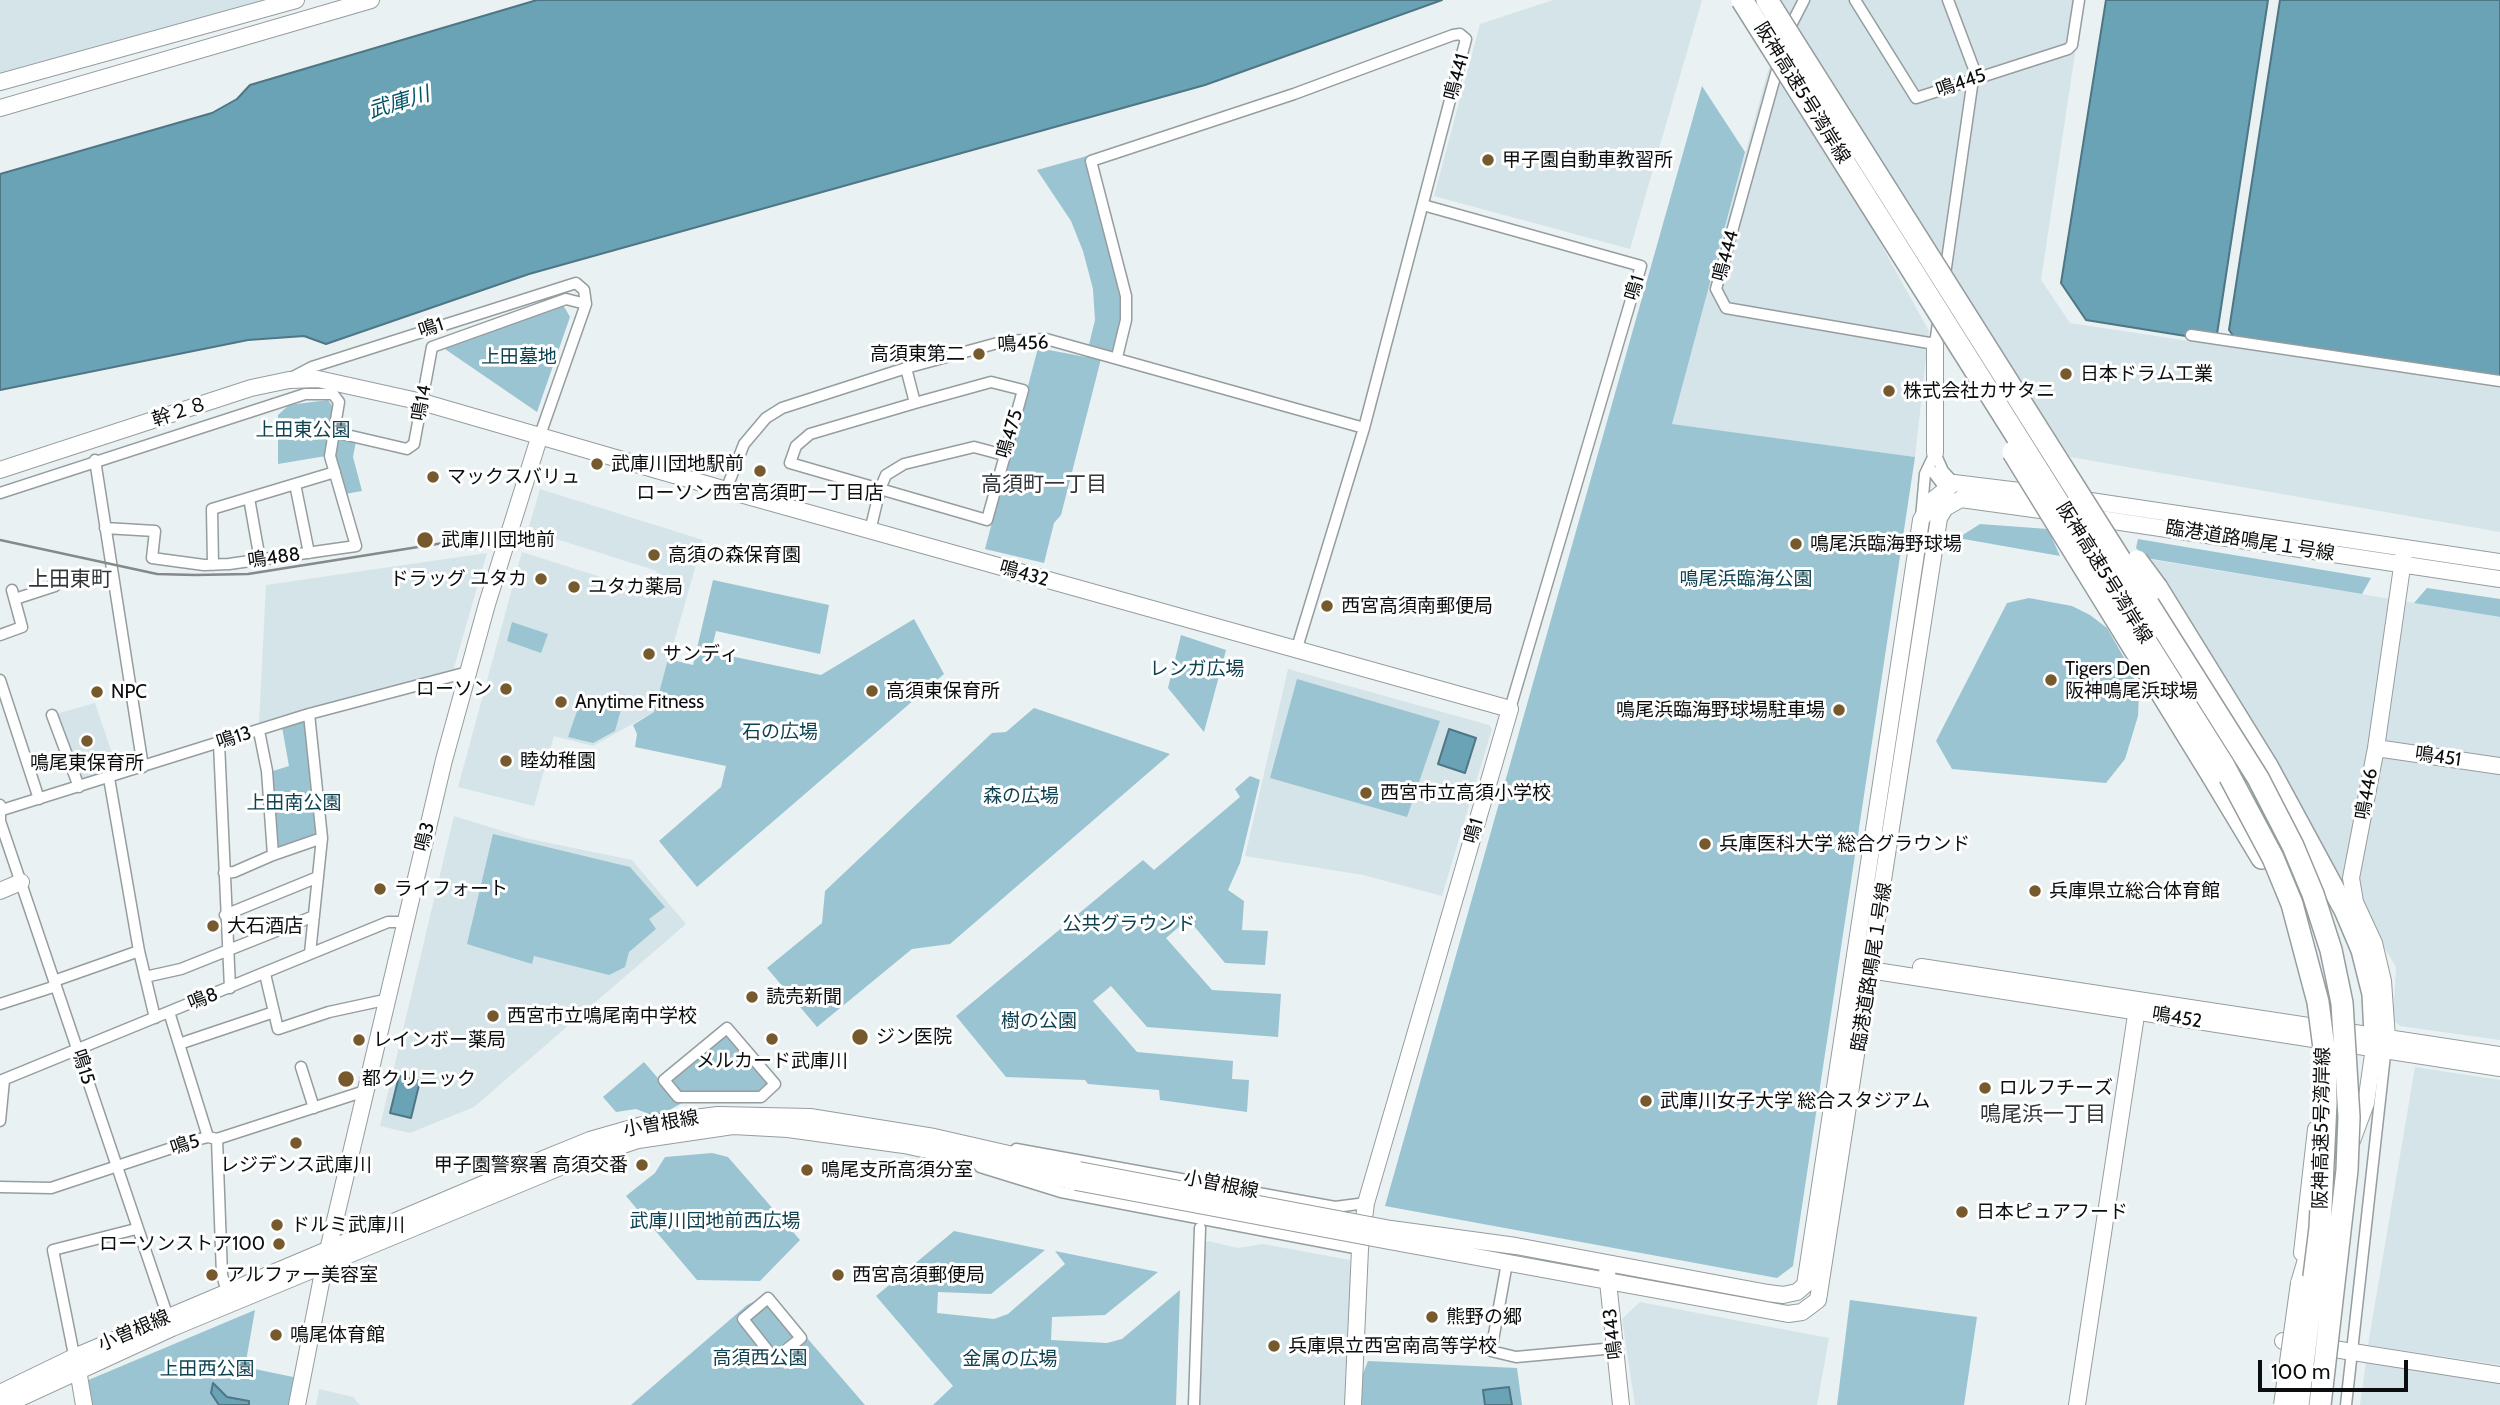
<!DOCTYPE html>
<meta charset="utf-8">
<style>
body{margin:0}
#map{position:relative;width:2500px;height:1405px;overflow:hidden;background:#e9f1f3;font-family:Cabin,sans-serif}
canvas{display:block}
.scale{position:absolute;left:2258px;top:1360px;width:150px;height:32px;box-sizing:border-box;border:4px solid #0b0d0e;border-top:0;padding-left:9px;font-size:21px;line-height:24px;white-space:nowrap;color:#0b0d0e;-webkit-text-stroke:5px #fff;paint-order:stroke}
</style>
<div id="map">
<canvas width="2500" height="1405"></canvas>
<div class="scale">100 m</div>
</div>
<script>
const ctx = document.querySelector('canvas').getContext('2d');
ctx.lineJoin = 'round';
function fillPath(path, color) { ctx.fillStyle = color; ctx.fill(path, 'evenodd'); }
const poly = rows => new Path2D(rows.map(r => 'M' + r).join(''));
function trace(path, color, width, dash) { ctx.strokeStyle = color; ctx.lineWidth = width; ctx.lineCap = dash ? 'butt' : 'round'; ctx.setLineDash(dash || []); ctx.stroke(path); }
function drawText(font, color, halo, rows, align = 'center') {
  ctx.font = font + ' Cabin,"Noto Sans JP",sans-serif'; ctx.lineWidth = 6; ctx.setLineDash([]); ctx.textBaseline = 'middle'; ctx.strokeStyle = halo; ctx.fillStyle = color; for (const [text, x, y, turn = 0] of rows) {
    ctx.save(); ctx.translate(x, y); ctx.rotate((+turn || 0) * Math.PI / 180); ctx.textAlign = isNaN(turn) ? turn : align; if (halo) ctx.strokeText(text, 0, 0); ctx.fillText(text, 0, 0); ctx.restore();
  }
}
const built = poly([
 [0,0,272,0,0,78],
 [1553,0,1702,0,1630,249,1434,196,1480,24],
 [1778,0,2083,0,2041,280,2070,323,2500,388,2500,532,2070,457],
 [1769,67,1864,214,1929,331,1915,457,1671,424],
 [540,489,703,540,654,712,593,746,554,736,534,806,458,787,522,552,651,593,657,571,528,530],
 [487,553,453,671,259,724,266,585],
 [2148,559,2500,617,2500,1040,2400,1026,2393,1020,2396,967],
 [1288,669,1489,725,1492,729,1442,896,1363,875,1245,856],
 [95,703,117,768,80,780,56,714],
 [454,816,525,838,632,860,686,924,474,1107,410,1133,380,1126],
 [2415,1067,2500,1080,2500,1365,2368,1345],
 [1208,1241,1238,1248,1263,1244,1350,1260,1352,1287,1347,1405,1197,1405,1203,1244],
 [1640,1302,1829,1338,1817,1405,1635,1405,1622,1319],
 [2366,1362,2500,1383,2500,1405,2360,1405],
 [319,1389,353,1397,360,1405,316,1405]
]);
const green = poly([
 [1702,86,1745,152,1672,424,1915,457,1793,1266,1777,1278,1385,1206],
 [1087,156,1123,298,1123,319,1112,361,1101,359,1061,515,1054,523,1044,563,985,549,1038,348,1086,357,1095,320,1093,289,1083,251,1071,221,1037,170],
 [562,303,570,317,537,412,442,347],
 [328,400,333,407,326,456,278,464,278,415,289,405],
 [337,436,356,441,353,457,362,491,345,494,334,455],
 [1980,524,2048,529,2060,556,1958,538],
 [2138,539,2371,578,2362,594,2146,558,2136,548],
 [713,580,829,605,820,654,716,631,711,652,821,675,914,619,944,674,697,887,659,841,721,787,726,766,635,747,637,734,633,725,654,712,668,659,693,665],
 [2427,588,2500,599,2500,617,2414,603],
 [2029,598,2072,606,2090,615,2107,628,2130,668,2139,692,2138,716,2125,759,2106,783,1952,769,1936,741,2007,603],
 [512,622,548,634,541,653,507,641],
 [1181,635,1226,650,1204,732,1168,688],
 [1297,679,1440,721,1407,817,1270,778],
 [583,694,622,706,615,731,593,743,568,737],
 [1034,708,1170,754,950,944,912,949,817,1027,767,968,822,923,825,891,992,733,1006,732],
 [306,718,320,836,275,851,270,772,289,766,282,727],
 [1250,776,1260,780,1240,863,1228,890,1244,901,1242,930,1268,931,1265,965,1225,963,1188,919,1166,938,1212,990,1281,994,1278,1037,1147,1027,1111,986,1093,1001,1137,1052,1233,1061,1232,1079,1249,1080,1247,1112,1160,1100,1159,1090,1088,1084,1085,1080,1006,1077,956,1016,1143,860,1154,870,1240,797,1235,789],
 [493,834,630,867,665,907,649,919,656,929,629,952,625,967,609,975,534,956,532,964,467,944],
 [727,1029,776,1088,761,1100,682,1103,657,1117,636,1109,616,1112,603,1097,644,1062,663,1084],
 [712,1153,728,1157,800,1240,760,1281,697,1280,626,1196,655,1173,665,1157],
 [954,1231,1045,1250,991,1294,938,1292,937,1313,994,1319,1008,1314,1065,1264,1055,1251,1158,1272,1105,1315,1052,1317,1051,1340,1107,1343,1122,1339,1180,1290,1176,1405,933,1405,953,1386,876,1296],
 [769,1294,865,1405,631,1405,747,1305],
 [1850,1300,1977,1317,1964,1405,1837,1405],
 [255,1310,245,1367,298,1378,293,1405,90,1405,86,1381],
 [1368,1361,1517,1368,1522,1405,1360,1405,1362,1376]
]);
const water = poly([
 [537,0,1442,0,1205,85,529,274,326,344,304,336,248,340,0,390,0,174,212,113,237,99,250,85,537,0],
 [2106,0,2268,0,2217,334,2198,338,2086,320,2061,283,2106,0],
 [2280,0,2500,0,2500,377,2234,337,2229,330,2280,0],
 [1449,729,1476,738,1465,773,1438,764,1449,729],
 [399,1076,420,1081,411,1118,390,1113,399,1076],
 [213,1383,227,1397,249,1401,249,1405,219,1405,211,1393,213,1383],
 [1509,1387,1512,1405,1485,1405,1483,1390,1509,1387]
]);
const street = poly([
 [1855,0,1916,98,2068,49,2072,45,2079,0],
 [1948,0,1977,77],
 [1788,31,1804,0],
 [1780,59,1716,289,1726,308,1935,344,1973,79],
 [1423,205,1641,266,1510,709],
 [2191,335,2500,381],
 [1117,357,1126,320,1126,296,1091,161,1294,94,1453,35,1460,34,1466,39,1364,428,1296,651],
 [291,378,312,367,576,283,584,290,586,304,540,435],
 [915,403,991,382,1023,390,987,520,880,489,886,475,904,464,974,447,1004,455],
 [334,432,407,449,414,444,432,347,566,299,586,304],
 [1935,453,1943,471,1954,483],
 [95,460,143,767],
 [1929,467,1949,493],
 [295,484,309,553],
 [726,490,744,444,766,418,782,408,906,368,1005,341,1046,339,1364,428],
 [0,493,305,394,333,394,339,402,330,456,356,546,229,564,204,565,152,558,155,531,105,528],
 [249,498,260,560],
 [1921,518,1925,474,1935,453],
 [870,531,880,489,790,463,796,446,810,434,915,403,906,368],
 [213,565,212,509,335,472],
 [15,599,55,586],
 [0,635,22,627,12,590],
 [0,680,39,799],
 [309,714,322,838],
 [52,715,79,787],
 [259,731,267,771,273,855,322,838,310,953],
 [219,743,230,988],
 [109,778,139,951,155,1018],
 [0,805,0,821,170,1323],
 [2,810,309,714,468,672],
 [224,873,234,872,273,855],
 [225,915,318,877],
 [265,974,278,1029,329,1012,389,999],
 [145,977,181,969,314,916],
 [54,981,139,951],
 [0,1004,56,986],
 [169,1012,208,1137],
 [727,1028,775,1084,761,1097,678,1097,664,1080,727,1028],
 [179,1044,274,1012],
 [301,1067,314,1108],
 [0,1081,388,922,406,922],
 [0,1121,4,1080],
 [217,1139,222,1275,227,1292],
 [1016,1149,1335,1207,1366,1203],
 [980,1167,1061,1192,1360,1249],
 [0,1187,51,1188,196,1140,208,1137,217,1139,368,1090],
 [1505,1260,1507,1263,1491,1351,1516,1357,1615,1348],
 [768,1298,801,1338,782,1353,785,1356,777,1362,743,1319,768,1298],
 [75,1360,53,1250,136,1229],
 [1194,1405,1200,1228],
 [2346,1405,2386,1046]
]);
const secondary = poly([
 [0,82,296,0],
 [0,108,371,0],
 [1935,453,1935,344],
 [0,470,251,388,289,380,318,379,422,402,726,490,1510,709,1366,1203,1360,1249,1353,1405],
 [2077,499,2500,562],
 [2087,517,2500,579],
 [2376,748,2500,766],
 [0,891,21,882],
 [1921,967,2500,1055],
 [1863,969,2500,1068],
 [2387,1038,2383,981,2374,943,2355,902,2351,878,2376,748,2404,553],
 [2324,1201,2349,1149,2366,1103,2375,1041],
 [1391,1229,1516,1246,1768,1293,1783,1295,1797,1292,1805,1285,1921,520,1934,499,1954,483,2044,494],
 [1389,1241,1788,1314,1802,1312,1818,1300,1939,518,1945,508,1961,499,2055,512],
 [2302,1253,2316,1129],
 [1607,1272,1621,1405],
 [2299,1283,2311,1243],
 [2283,1341,2500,1375],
 [78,1370,84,1405],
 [0,1393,74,1357,516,1170,590,1140,646,1124,718,1115,810,1117,934,1137,1079,1170],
 [5,1405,172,1328,570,1163,638,1140,733,1126,788,1129,904,1145,1076,1182],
 [297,1405,324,1267,444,760,487,604,540,435],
 [2077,1405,2138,1002]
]);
const highway = poly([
 [2157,588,2267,766,2345,910,2362,950,2373,994,2375,1035],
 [2212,775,2262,858]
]);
const rail = poly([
 [0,540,157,574,195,575,248,574,481,537]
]);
const secondaryBridge = poly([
 [1079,1170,1391,1229],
 [1076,1182,1389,1241],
 [2282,1405,2299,1283]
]);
const highwayBridge = poly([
 [1742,0,2223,764,2273,858,2292,904,2318,1002,2325,1056,2326,1103,2320,1228,2298,1405],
 [1767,0,2258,778,2293,846,2313,894,2331,950,2342,1003,2349,1117,2347,1170,2320,1405],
 [2013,452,2212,775],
 [2137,561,2157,588]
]);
const markers = [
 [1488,160,7,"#765a2d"],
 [979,354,7,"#765a2d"],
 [2066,374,7,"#765a2d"],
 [1889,391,7,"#765a2d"],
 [597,464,7,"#765a2d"],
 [760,471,7,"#765a2d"],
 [433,477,7,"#765a2d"],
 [425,540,9,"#765a2d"],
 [1796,544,7,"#765a2d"],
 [654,555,7,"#765a2d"],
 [541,579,7,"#765a2d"],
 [574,587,7,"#765a2d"],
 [1327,606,7,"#765a2d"],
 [649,654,7,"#765a2d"],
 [2051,680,7,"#765a2d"],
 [506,689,7,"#765a2d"],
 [872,691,7,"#765a2d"],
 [97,692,7,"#765a2d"],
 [561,702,7,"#765a2d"],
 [1839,710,7,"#765a2d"],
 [87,741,7,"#765a2d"],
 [506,761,7,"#765a2d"],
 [1366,793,7,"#765a2d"],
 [1705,844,7,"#765a2d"],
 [380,889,7,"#765a2d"],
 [2035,891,7,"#765a2d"],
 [213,926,7,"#765a2d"],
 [752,997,7,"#765a2d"],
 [493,1016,7,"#765a2d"],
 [860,1037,9,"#765a2d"],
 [772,1039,7,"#765a2d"],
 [359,1040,7,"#765a2d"],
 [346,1079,9,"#765a2d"],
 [1985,1088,7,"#765a2d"],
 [1646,1101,7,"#765a2d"],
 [296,1143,7,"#765a2d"],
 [642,1165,7,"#765a2d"],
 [807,1170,7,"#765a2d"],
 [1962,1212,7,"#765a2d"],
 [277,1225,7,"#765a2d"],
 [279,1244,7,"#765a2d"],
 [212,1275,7,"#765a2d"],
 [838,1275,7,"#765a2d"],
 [1432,1317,7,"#765a2d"],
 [276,1335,7,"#765a2d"],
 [1274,1346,7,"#765a2d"]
];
const streetNames = [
 ["鳴441",1457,77,-75],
 ["鳴445",1961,83,-19],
 ["阪神高速5号湾岸線",1802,93,58],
 ["鳴444",1726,256,-75],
 ["鳴1",1635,288,-73],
 ["鳴1",431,328,-18],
 ["鳴456",1023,344,-3],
 ["鳴14",422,403,-80],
 ["幹２８",180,412,-18],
 ["鳴475",1010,434,-74],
 ["臨港道路鳴尾１号線",2250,541,9],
 ["鳴488",274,558,-8],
 ["阪神高速5号湾岸線",2104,573,58],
 ["鳴432",1024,574,16],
 ["鳴13",234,738,-18],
 ["鳴451",2438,757,8],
 ["鳴446",2367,794,-80],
 ["鳴1",1474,831,-74],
 ["鳴3",425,837,-76],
 ["臨港道路鳴尾１号線",1872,967,-81],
 ["鳴8",203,999,-21],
 ["鳴452",2177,1018,9],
 ["鳴15",83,1067,72],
 ["小曽根線",661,1124,-10],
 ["阪神高速5号湾岸線",2322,1128,-89],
 ["鳴5",185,1145,-18],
 ["小曽根線",1221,1185,11],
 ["小曽根線",134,1331,-23],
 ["鳴443",1613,1334,-97]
];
const poiNames = [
 ["甲子園自動車教習所",1502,160],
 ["高須東第二",965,354,"right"],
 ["日本ドラム工業",2080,374],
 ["株式会社カサタニ",1903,391],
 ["武庫川団地駅前",611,464],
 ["マックスバリュ",447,477],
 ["ローソン西宮高須町一丁目店",760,493,"center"],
 ["武庫川団地前",441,540],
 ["鳴尾浜臨海野球場",1810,544],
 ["高須の森保育園",668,555],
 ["ドラッグ ユタカ",527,579,"right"],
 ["ユタカ薬局",588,587],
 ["西宮高須南郵便局",1341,606],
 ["サンディ",663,654],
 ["Tigers Den",2065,669],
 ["阪神鳴尾浜球場",2065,691],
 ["ローソン",492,689,"right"],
 ["高須東保育所",886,691],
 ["NPC",111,692],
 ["Anytime Fitness",575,702],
 ["鳴尾浜臨海野球場駐車場",1825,710,"right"],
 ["睦幼稚園",520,761],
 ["鳴尾東保育所",87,763,"center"],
 ["西宮市立高須小学校",1380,793],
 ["兵庫医科大学 総合グラウンド",1719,844],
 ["ライフォート",394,889],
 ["兵庫県立総合体育館",2049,891],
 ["大石酒店",227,926],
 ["読売新聞",766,997],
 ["西宮市立鳴尾南中学校",507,1016],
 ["ジン医院",876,1037],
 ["レインボー薬局",373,1040],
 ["メルカード武庫川",772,1061,"center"],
 ["都クリニック",362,1079],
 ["ロルフチーズ",1999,1088],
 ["武庫川女子大学 総合スタジアム",1660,1101],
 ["レジデンス武庫川",296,1165,"center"],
 ["甲子園警察署 高須交番",628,1165,"right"],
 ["鳴尾支所高須分室",821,1170],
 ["日本ピュアフード",1976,1212],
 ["ドルミ武庫川",291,1225],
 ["ローソンストア100",265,1244,"right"],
 ["アルファー美容室",226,1275],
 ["西宮高須郵便局",852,1275],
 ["熊野の郷",1446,1317],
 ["鳴尾体育館",290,1335],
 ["兵庫県立西宮南高等学校",1288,1346]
];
const parkNames = [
 ["上田墓地",519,357],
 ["上田東公園",303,430],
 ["鳴尾浜臨海公園",1746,579],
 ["レンガ広場",1197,669],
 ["石の広場",780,732],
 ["森の広場",1021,796],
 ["上田南公園",294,803],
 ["公共グラウンド",1129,924],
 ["樹の公園",1039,1021],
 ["武庫川団地前西広場",715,1221],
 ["高須西公園",760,1358],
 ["金属の広場",1010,1359],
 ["上田西公園",207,1369]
];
const waterNames = [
 ["武庫川",399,103,-17]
];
const neighbourhoodNames = [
 ["高須町一丁目",1044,485],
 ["上田東町",70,580],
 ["鳴尾浜一丁目",2043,1115]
];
fillPath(built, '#d4e4e9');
fillPath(green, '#9ac4d2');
fillPath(water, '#6ba3b6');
trace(water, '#4e7684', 2);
trace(street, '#969d9f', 13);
trace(secondary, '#969d9f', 18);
trace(highway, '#969d9f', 24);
trace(street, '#fff', 10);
trace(secondary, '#fff', 16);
trace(highway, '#fff', 21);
trace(rail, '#84898b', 2.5);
trace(secondaryBridge, '#969d9f', 18, []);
trace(highwayBridge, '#969d9f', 24, []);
trace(secondaryBridge, '#fff', 16);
trace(highwayBridge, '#fff', 21);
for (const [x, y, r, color] of markers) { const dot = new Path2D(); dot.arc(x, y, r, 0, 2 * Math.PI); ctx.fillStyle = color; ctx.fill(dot); trace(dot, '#fff', 2.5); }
drawText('19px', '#0b0d0e', '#fff', streetNames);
drawText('19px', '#0b0d0e', '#fff', poiNames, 'left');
drawText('19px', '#0f4250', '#fff', parkNames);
drawText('italic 21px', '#005569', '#fff', waterNames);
drawText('21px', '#313638', '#fff', neighbourhoodNames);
</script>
